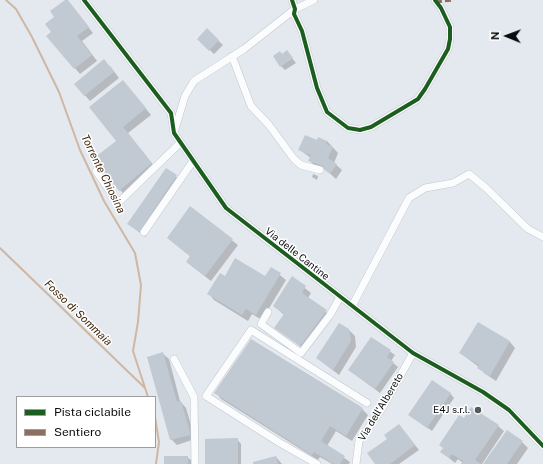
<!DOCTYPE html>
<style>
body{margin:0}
#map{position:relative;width:543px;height:464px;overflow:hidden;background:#e4e9ef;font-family:"Public Sans",sans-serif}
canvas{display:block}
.legend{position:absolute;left:16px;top:396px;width:140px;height:52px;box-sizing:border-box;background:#fff;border:1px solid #9d9e9f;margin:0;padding:5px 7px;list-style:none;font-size:12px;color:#0a0d10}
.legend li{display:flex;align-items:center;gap:8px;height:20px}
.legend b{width:20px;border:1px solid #9d9e9f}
.north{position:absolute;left:487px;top:16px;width:40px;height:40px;-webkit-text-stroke:3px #fff;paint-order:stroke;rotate:271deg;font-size:11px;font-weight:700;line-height:16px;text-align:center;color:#0a0d10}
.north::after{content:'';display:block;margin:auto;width:14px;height:18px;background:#0a0d10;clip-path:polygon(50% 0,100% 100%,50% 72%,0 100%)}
</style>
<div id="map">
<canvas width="543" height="464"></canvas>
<ul class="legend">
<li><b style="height:5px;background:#1b5e20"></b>Pista ciclabile</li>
<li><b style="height:5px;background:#8d6e63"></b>Sentiero</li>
</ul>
<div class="north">N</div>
</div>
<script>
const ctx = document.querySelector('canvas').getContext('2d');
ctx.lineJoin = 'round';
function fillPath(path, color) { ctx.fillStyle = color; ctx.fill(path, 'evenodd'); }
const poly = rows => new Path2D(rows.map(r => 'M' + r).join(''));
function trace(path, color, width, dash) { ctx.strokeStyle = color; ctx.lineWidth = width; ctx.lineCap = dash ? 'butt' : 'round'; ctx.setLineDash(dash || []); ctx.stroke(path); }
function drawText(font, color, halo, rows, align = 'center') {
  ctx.font = font + ' "Public Sans",sans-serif'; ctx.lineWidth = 3; ctx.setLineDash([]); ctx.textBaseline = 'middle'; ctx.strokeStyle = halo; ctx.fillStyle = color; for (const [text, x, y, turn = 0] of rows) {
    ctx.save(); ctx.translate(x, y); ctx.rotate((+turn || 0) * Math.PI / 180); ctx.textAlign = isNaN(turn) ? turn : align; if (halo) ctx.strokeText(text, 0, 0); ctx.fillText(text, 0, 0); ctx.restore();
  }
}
const shadow = poly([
 [67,0,93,33,82,41,97,61,80,74,47,36,52,32,56,17],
 [207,30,223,45,214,54,198,39],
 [287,52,296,63,285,70,281,66,282,55],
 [110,66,119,78,90,101,75,84],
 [128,87,151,115,128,133,157,170,126,196,120,190,117,141],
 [317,141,327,141,338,153,334,163,342,170,336,179,326,170,315,166,310,161,311,158,300,150],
 [167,169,182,182,145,237,129,224],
 [313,174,318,176,317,180,312,177],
 [191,208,238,245,211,281,193,267,187,261,191,257,168,238],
 [271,268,286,280,262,320,252,314,248,321,214,300,209,294,225,277,265,277],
 [292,278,311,293,308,298,332,317,306,351,276,327,284,315,274,306],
 [478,323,510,342,515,348,496,381,484,373,479,367,460,353],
 [349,330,355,336,356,347,339,375,317,358],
 [371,338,395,355,391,361,398,367,380,393,349,370],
 [163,354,169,359,180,401,186,408,195,439,177,445,171,439],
 [216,393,362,409,368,415,352,441,336,431,327,446,350,462,349,464,332,464,320,457,318,460,221,399],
 [450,393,454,398,432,431,410,415],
 [464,419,498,426,504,431,482,464,463,464,463,463,458,459,455,463,442,452],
 [399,425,419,450,399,464,376,464,388,440],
 [237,439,241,444,241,464,206,464],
 [522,442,528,448,517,464,485,464],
 [187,457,192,461,192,464,165,464],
 [276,457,282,464,259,464]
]);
const stream = poly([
 [6,0,16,9,32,37,59,92,80,150,104,201,135,253,141,285,138,322,133,351,148,397],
 [0,248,145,388],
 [155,417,159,442,156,464]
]);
const building = poly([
 [65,0,68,0,89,27,77,36,92,55,74,69,46,36,51,32,45,24,54,17,50,11],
 [207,28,219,40,209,51,197,39],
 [287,50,293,58,280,67,273,56,280,51,282,54],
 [104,59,114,72,84,96,74,84],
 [123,80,146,108,123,127,152,163,119,191,94,158,116,141,89,107],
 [305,135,317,140,318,137,327,141,326,144,333,147,328,158,337,164,330,174,325,170,323,166,308,161,311,155,298,150],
 [166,168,177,175,139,232,127,224],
 [190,206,233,239,205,276,186,262,190,256,167,238],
 [235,258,265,276,271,267,281,273,256,315,246,309,242,315,207,294,220,273,225,276],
 [292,276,306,286,302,293,327,310,300,346,274,328,284,314,273,306],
 [478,322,510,341,490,376,477,368,479,365,459,353],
 [339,323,349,329,351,341,333,370,316,358],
 [371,337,391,350,387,357,394,362,375,389,348,370],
 [251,339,363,408,346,436,330,426,321,441,345,456,340,464,334,464,314,452,312,455,214,393],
 [163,352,177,402,181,401,190,432,190,435,170,440,147,357],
 [432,380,451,393,427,428,408,415],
 [471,407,499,425,475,460,481,464,461,464,463,461,452,454,449,458,440,452,443,448,439,445,459,415,464,418],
 [399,424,415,445,390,464,375,464,367,453,387,439,384,435],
 [507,430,523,441,507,464,483,464],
 [238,438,238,464,205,464,205,439],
 [164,456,188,456,188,464,164,464],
 [276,456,278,464,253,464,253,462]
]);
const minor = poly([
 [84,0,171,113,174,133,226,208,413,353,483,392,509,410,543,446],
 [292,0,295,9,294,14,302,31,317,88,327,112,348,128,360,130,371,127,418,99,425,89,448,49,450,39,450,27,441,8,435,0],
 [232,56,251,106,269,125,294,159,301,165,320,170],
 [175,129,185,96,194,81,244,49,295,9,314,0],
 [96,171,118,203,180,143],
 [144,232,193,161],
 [352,306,409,198,425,188,453,183,469,174,485,187,528,229,543,237],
 [268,312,261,324,301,353,330,315,340,297],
 [174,359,194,397,195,464],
 [317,464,280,443,206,396,251,330,367,403],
 [356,464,359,441,381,410,413,353]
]);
const quiet = poly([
 [436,2,452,0]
]);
const cycleway = poly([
 [84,0,171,113,174,133,226,208,413,353,483,392,509,410,543,446],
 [292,0,295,9,294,14,302,31,317,88,327,112,348,128,360,130,371,127,418,99,425,89,448,49,450,39,450,27,441,8,435,0]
]);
const markers = [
 [478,410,4,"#565a5e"]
];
const streetNames = [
 ["Via delle Cantine",297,254,38],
 ["Via dell'Albereto",381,407,-59]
];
const poiNames = [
 ["E4J s.r.l.",470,410]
];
const waterNames = [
 ["Torrente Chiosina",103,174,64],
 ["Fosso di Sommaia",78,313,44]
];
fillPath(shadow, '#0003');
trace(stream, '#ceb7a3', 2);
fillPath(building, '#c1c9d2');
trace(minor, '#c2c6ca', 8);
trace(minor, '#fbfcfd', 7);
trace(quiet, '#8d6e63', 3, [6, 3]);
trace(cycleway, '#1b5e20', 4);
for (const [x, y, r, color] of markers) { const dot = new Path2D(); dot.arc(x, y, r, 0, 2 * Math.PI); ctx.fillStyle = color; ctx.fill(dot); trace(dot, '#fff', 1.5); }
drawText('10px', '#0a0d10', '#fff', streetNames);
drawText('10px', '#0a0d10', '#fff', poiNames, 'right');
drawText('italic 11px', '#40270d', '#fff', waterNames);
</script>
